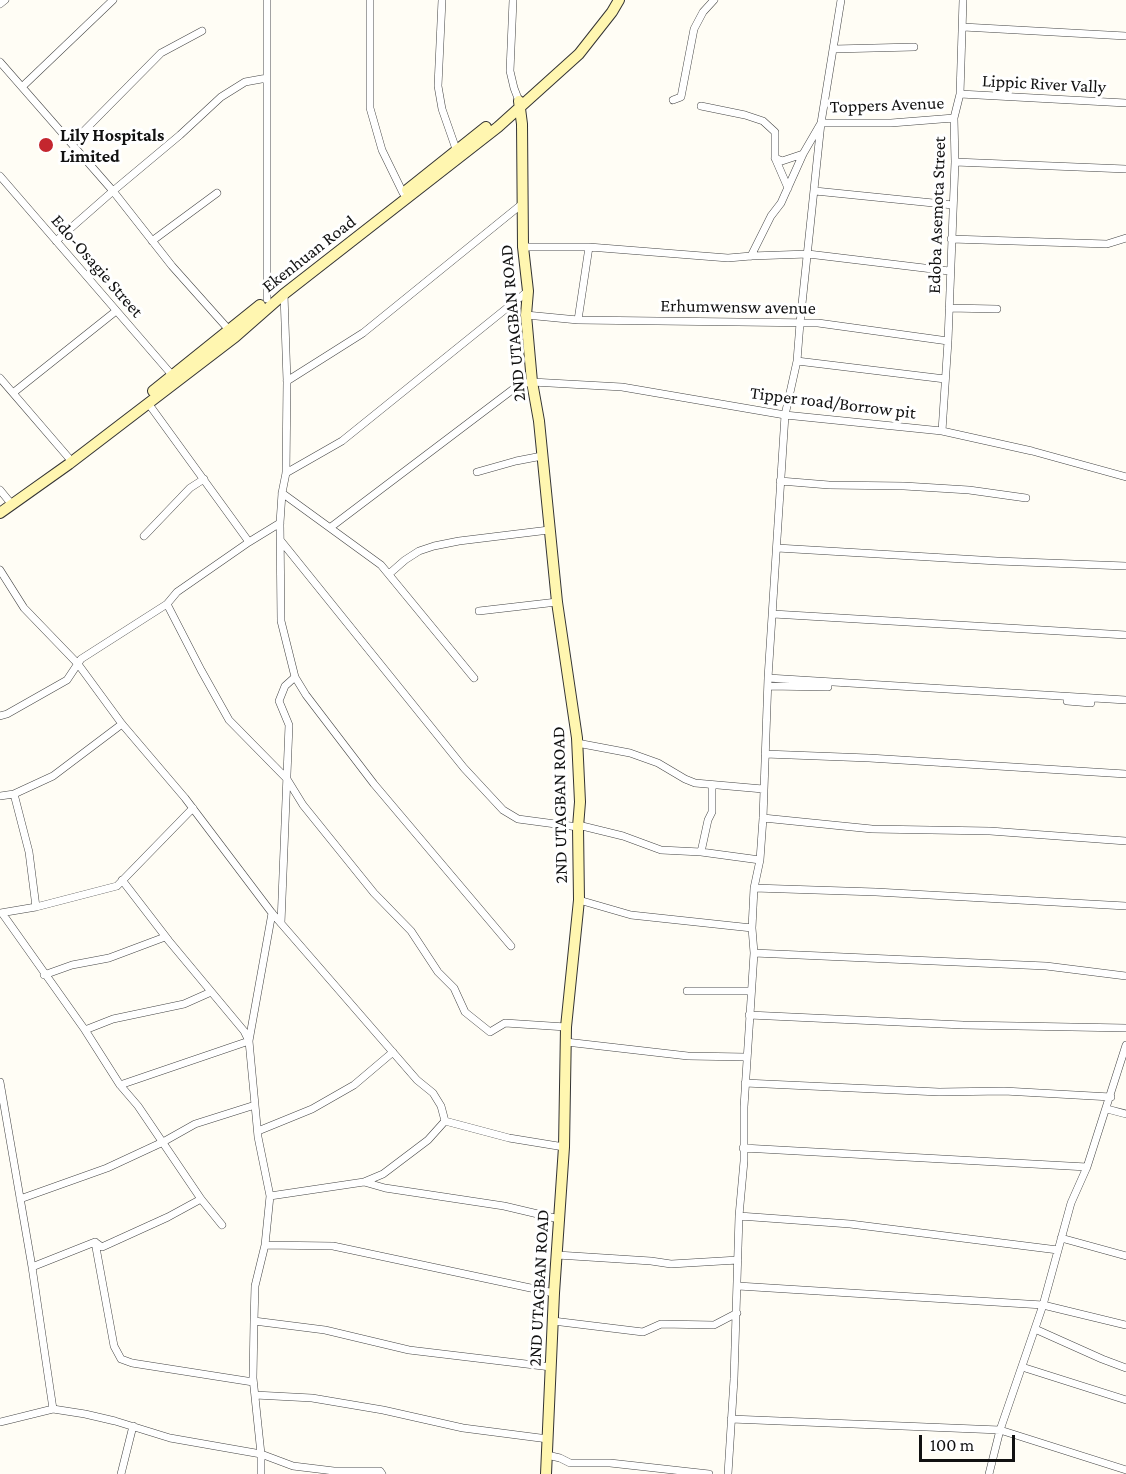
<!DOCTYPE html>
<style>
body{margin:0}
#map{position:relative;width:1126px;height:1474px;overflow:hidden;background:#fffdf5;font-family:"Crimson Pro",serif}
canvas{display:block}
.scale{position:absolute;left:919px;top:1435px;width:96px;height:27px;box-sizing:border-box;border:3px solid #111;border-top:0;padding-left:8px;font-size:18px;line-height:21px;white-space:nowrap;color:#111;-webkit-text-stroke:4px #fff;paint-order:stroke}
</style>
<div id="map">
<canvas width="1126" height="1474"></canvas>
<div class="scale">100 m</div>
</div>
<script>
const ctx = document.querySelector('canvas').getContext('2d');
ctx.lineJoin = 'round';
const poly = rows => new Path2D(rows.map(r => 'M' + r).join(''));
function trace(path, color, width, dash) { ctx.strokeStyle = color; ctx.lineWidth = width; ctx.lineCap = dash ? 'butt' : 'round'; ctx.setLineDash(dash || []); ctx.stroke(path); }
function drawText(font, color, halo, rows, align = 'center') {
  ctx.font = font + ' "Crimson Pro",serif'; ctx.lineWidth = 6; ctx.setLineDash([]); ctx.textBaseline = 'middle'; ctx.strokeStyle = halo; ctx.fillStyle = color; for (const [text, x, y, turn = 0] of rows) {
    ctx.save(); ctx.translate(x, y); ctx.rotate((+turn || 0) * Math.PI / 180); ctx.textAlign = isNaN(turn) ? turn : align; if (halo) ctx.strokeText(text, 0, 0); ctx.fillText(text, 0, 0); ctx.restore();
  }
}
const street = poly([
 [267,0,267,299],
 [370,0,370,108,382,150,403,193],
 [442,0,438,86,442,109,456,149],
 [513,0,510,71,514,88,519,101],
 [0,4,5,0],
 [963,27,1126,36],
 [834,49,914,47],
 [0,62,113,191,172,266,230,331],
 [23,86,113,0],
 [960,94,1126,103],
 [673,100,681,97,694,29,703,12,714,0],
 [701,106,745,115,763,121,775,132,775,158,788,188],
 [72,143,161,53,202,31],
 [775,158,782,161,803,154],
 [955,162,1126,169],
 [0,176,172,375],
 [815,191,953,205],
 [951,239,1107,244,1126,238],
 [56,241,113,191,180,135,221,97,245,82,267,78],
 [152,241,217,193],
 [523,247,589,247,728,258,751,256,808,254,949,271],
 [751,256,771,216,781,203,803,154,821,123,891,123,954,118],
 [949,308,997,309],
 [526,315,578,320,818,323,948,341],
 [578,320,589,247],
 [797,361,945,379],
 [0,378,68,457],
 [287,381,363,333,522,204],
 [13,393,116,311],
 [148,403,249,542],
 [942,431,948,341,955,162,954,118,960,94,963,0],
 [477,472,516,461,542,456],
 [286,473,342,441,528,291],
 [780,481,829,485,904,486,969,490,1026,498],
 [0,490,9,501],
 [282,493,381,565,474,678],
 [331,527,520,384,532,382,622,387,785,415,942,431,1032,451,1126,477],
 [144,536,190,488,204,479],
 [281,541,464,768,503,810,518,819,578,827],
 [777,548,997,561,1126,566],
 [0,570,24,608,78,664,122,724,185,798,272,913,417,1080,433,1093,441,1106,445,1121,509,1138,564,1147],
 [389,574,405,560,419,551,434,546,459,541,549,530],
 [167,604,201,670,229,720,287,779,303,805,374,893,411,931,438,972,454,988,465,1012,490,1032,505,1023,566,1027],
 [479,611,557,602],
 [773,614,1126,635],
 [295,677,306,695,374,784,511,946],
 [768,678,1126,700],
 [768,686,828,687],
 [1067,701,1091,703],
 [0,716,7,714,67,680,81,659,167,604,177,592,249,542,280,523],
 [577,743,630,753,658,763,685,779,695,783,763,789],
 [765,754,869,758,1126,774],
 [14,794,29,852,36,907],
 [0,796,14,794,53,776,122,724],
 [763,818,872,829,990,831,1126,841],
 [578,825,623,836,661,850,701,852,708,820,712,812,712,785],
 [701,852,760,860],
 [754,888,876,892,1126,906],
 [579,900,631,915,752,928],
 [0,913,36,907,117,886,193,808],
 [2,913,85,1030,120,1085,138,1106,201,1199,222,1225],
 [281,923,289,725,279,701,285,686,295,677,281,621,280,523,282,493,286,473,287,381,284,294],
 [754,953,1046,966,1126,976],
 [44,975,72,965,109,958,165,937],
 [687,991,751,991],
 [749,1015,963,1025,1126,1028],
 [85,1030,113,1019,184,1004,211,992],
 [566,1042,688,1056,746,1057],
 [0,1082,32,1267,53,1409],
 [745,1083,939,1092,1004,1091,1111,1097],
 [120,1085,249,1041,244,1031,169,941,122,880],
 [1107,1109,1126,1114],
 [258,1131,312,1109,354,1085,393,1052],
 [743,1148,1087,1167],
 [364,1182,385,1188,504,1206,559,1219],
 [270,1196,364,1182,383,1174,428,1140,445,1121],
 [20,1199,107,1168,163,1142,195,1124,255,1105],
 [739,1216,850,1224,1058,1250],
 [1061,1238,1126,1256],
 [95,1242,114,1346,121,1359,132,1363,253,1382],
 [265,1245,333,1246,554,1293],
 [557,1255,651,1261,671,1264,738,1260],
 [32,1267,95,1242,102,1247,168,1217,201,1199],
 [738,1286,1043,1305,1126,1325],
 [254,1321,325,1330,409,1350,551,1367],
 [553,1321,643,1332,661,1324,714,1325,737,1313],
 [1035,1329,1102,1359,1126,1368],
 [1022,1367,1126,1400],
 [255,1395,312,1398,383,1410,463,1428,548,1439],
 [731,1419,1000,1430,1126,1470],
 [0,1422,53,1409,85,1414,115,1421,170,1438,261,1454,293,1466,334,1471,380,1471,382,1474],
 [547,1455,560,1458,570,1463,610,1463,709,1474],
 [121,1474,133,1426],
 [261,1474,261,1454,253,1378,254,1321,255,1286,265,1245,270,1196,258,1137,249,1041,272,913],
 [728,1474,734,1379,739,1216,744,1161,744,1107,754,953,752,928,754,888,760,860,763,818,768,678,785,415,797,361,800,323,821,123,841,0],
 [989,1474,1000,1430,1043,1305,1071,1203,1087,1167,1126,1045]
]);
const secondary = poly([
 [519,101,522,124,523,247,528,291,526,315,532,382,539,421,557,602,577,738,580,802,578,827,579,900,566,1027,564,1147,554,1293,546,1474],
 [407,190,486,127],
 [153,391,260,305],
 [0,513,69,464,235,337,284,294,498,127,579,54,612,12,619,0]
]);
const markers = [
 [46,145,8,"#c4262e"]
];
const streetNames = [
 ["Lippic River Vally",1044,84,3],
 ["Toppers Avenue",887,105,-2],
 ["Edoba Asemota Street",937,215,-88],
 ["Ekenhuan Road",309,254,-38],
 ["Edo-Osagie Street",97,266,49],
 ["Erhumwensw avenue",738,307,1],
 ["2ND UTAGBAN ROAD",513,323,-95],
 ["Tipper road/Borrow pit",833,403,7],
 ["2ND UTAGBAN ROAD",560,805,-91],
 ["2ND UTAGBAN ROAD",539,1288,-87]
];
const poiNames = [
 ["Lily Hospitals",60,135],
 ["Limited",60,156]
];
trace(street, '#444', 8);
trace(secondary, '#333', 12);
trace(street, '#fff', 7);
trace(secondary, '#fff6b0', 10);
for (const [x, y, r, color] of markers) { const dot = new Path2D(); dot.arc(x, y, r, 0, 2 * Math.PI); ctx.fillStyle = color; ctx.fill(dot); trace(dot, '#fff', 2); }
drawText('18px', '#111', '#fff', streetNames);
drawText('bold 18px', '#111', '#fff', poiNames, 'left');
</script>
